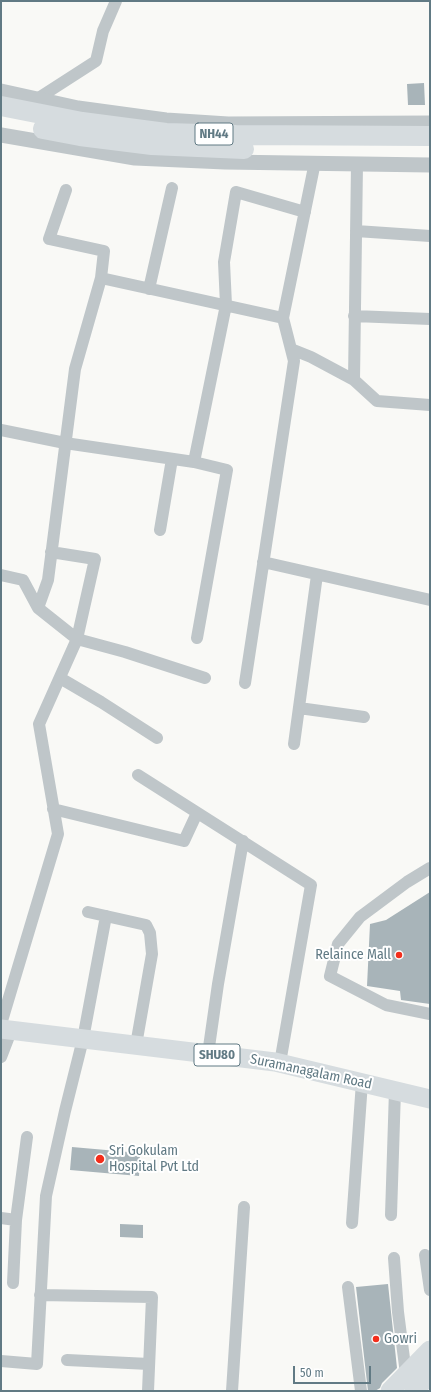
<!DOCTYPE html>
<style>
body{margin:0}
#map{position:relative;width:431px;height:1392px;overflow:hidden;background:#f9f9f6;font-family:"Fira Sans Condensed",sans-serif}
canvas{display:block}
.frame{position:absolute;inset:0;border:2px solid #617a84;pointer-events:none}
.scale{position:absolute;left:293px;top:1366px;width:78px;height:18px;box-sizing:border-box;border:2px solid #617a84;border-top:0;padding-left:5px;font-size:12px;line-height:14px;white-space:nowrap;color:#617a84;-webkit-text-stroke:3px #fff;paint-order:stroke}
</style>
<div id="map">
<canvas width="431" height="1392"></canvas>
<div class="frame"></div>
<div class="scale">50 m</div>
</div>
<script>
const ctx = document.querySelector('canvas').getContext('2d');
ctx.lineJoin = 'round';
function fillPath(path, color) { ctx.fillStyle = color; ctx.fill(path, 'evenodd'); }
const poly = rows => new Path2D(rows.map(r => 'M' + r).join(''));
function trace(path, color, width, dash) { ctx.strokeStyle = color; ctx.lineWidth = width; ctx.lineCap = dash ? 'butt' : 'round'; ctx.setLineDash(dash || []); ctx.stroke(path); }
function drawText(font, color, halo, rows, align = 'center') {
  ctx.font = font + ' "Fira Sans Condensed",sans-serif'; ctx.lineWidth = 4; ctx.setLineDash([]); ctx.textBaseline = 'middle'; ctx.strokeStyle = halo; ctx.fillStyle = color; for (const [text, x, y, turn = 0] of rows) {
    ctx.save(); ctx.translate(x, y); ctx.rotate((+turn || 0) * Math.PI / 180); ctx.textAlign = isNaN(turn) ? turn : align; if (halo) ctx.strokeText(text, 0, 0); ctx.fillText(text, 0, 0); ctx.restore();
  }
}
const building = poly([
 [424,83,425,105,408,105,407,84],
 [430,892,430,1004,401,1000,400,991,367,986,370,924,386,920],
 [72,1147,140,1153,139,1176,70,1170],
 [120,1224,143,1225,143,1238,120,1237],
 [388,1284,397,1368,382,1383,380,1388,375,1391,368,1391,356,1287]
]);
const minor = poly([
 [37,99,96,61,103,31,116,1],
 [357,164,354,380,377,401,430,405],
 [66,190,49,239,104,251,101,278],
 [356,231,430,236],
 [149,289,172,188],
 [354,316,430,319],
 [291,349,311,357,354,380],
 [1,430,65,443,194,462,226,305,224,262,236,192,305,212],
 [194,462,227,470,197,638],
 [160,530,172,459],
 [51,552,95,559,77,639,125,652,205,678],
 [263,562,430,600],
 [1,575,23,580,38,608,77,639,39,724,58,834,1,1024],
 [38,608,48,580,75,369,101,278,283,318],
 [60,678,101,702,157,738],
 [245,683,294,361,283,318,315,162],
 [299,708,364,717],
 [294,744,317,575],
 [138,775,311,885,280,1063],
 [53,809,184,841,197,813],
 [430,868,407,882,360,917,338,944,330,976,386,1005,430,1014],
 [88,912,146,925,150,933,152,954,136,1045],
 [208,1054,218,984,243,841],
 [1,1057,11,1031],
 [391,1215,395,1090],
 [1,1218,16,1220,27,1137],
 [352,1223,362,1082],
 [425,1255,430,1290],
 [394,1258,398,1312,406,1374],
 [13,1283,16,1220],
 [348,1287,361,1391],
 [40,1295,152,1297,148,1391],
 [67,1360,149,1364],
 [1,1361,37,1364,46,1196,65,1111,83,1039,106,916],
 [232,1391,244,1207]
]);
const tertiary = poly([
 [1,91,78,108,166,120,228,124,430,123],
 [1,135,135,158,225,162,430,165]
]);
const primary = poly([
 [1,1029,275,1062,430,1099],
 [390,1391,430,1350],
 [414,1391,430,1374]
]);
const trunk = poly([
 [1,106,82,122,166,133,236,135,430,136],
 [43,129,80,136,152,145,244,149]
]);
const markers = [
 [399,955,4,"#f32e1c"],
 [100,1159,5,"#f32e1c"],
 [376,1339,4,"#f32e1c"]
];
const shields = [
 [214,134,38],
 [217,1055,46]
];
const shieldNames = [
 ["NH44",214,134],
 ["SHU80",217,1055]
];
const poiNames = [
 ["Relaince Mall",391,955,"right"],
 ["Sri Gokulam",109,1151],
 ["Hospital Pvt Ltd",109,1167],
 ["Gowri",384,1339]
];
const streetNames = [
 ["Suramanagalam Road",311,1072,12]
];
fillPath(building, '#a8b4b9');
trace(minor, '#bfc6c9', 12);
trace(tertiary, '#bfc6c9', 15);
trace(primary, '#d6dcdf', 19);
trace(trunk, '#d6dcdf', 20);
for (const [x, y, r, color] of markers) { const dot = new Path2D(); dot.arc(x, y, r, 0, 2 * Math.PI); ctx.fillStyle = color; ctx.fill(dot); trace(dot, '#fff', 1.5); }
for (const [x, y, w] of shields) { const box = new Path2D(); box.roundRect(x - w / 2, y - 11, w, 22, 3); ctx.fillStyle = '#fff'; ctx.fill(box); trace(box, '#617a84', 1); }
drawText('bold 13px', '#617a84', null, shieldNames);
drawText('14px', '#617a84', '#fff', poiNames, 'left');
drawText('14px', '#617a84', '#fff', streetNames);
</script>
